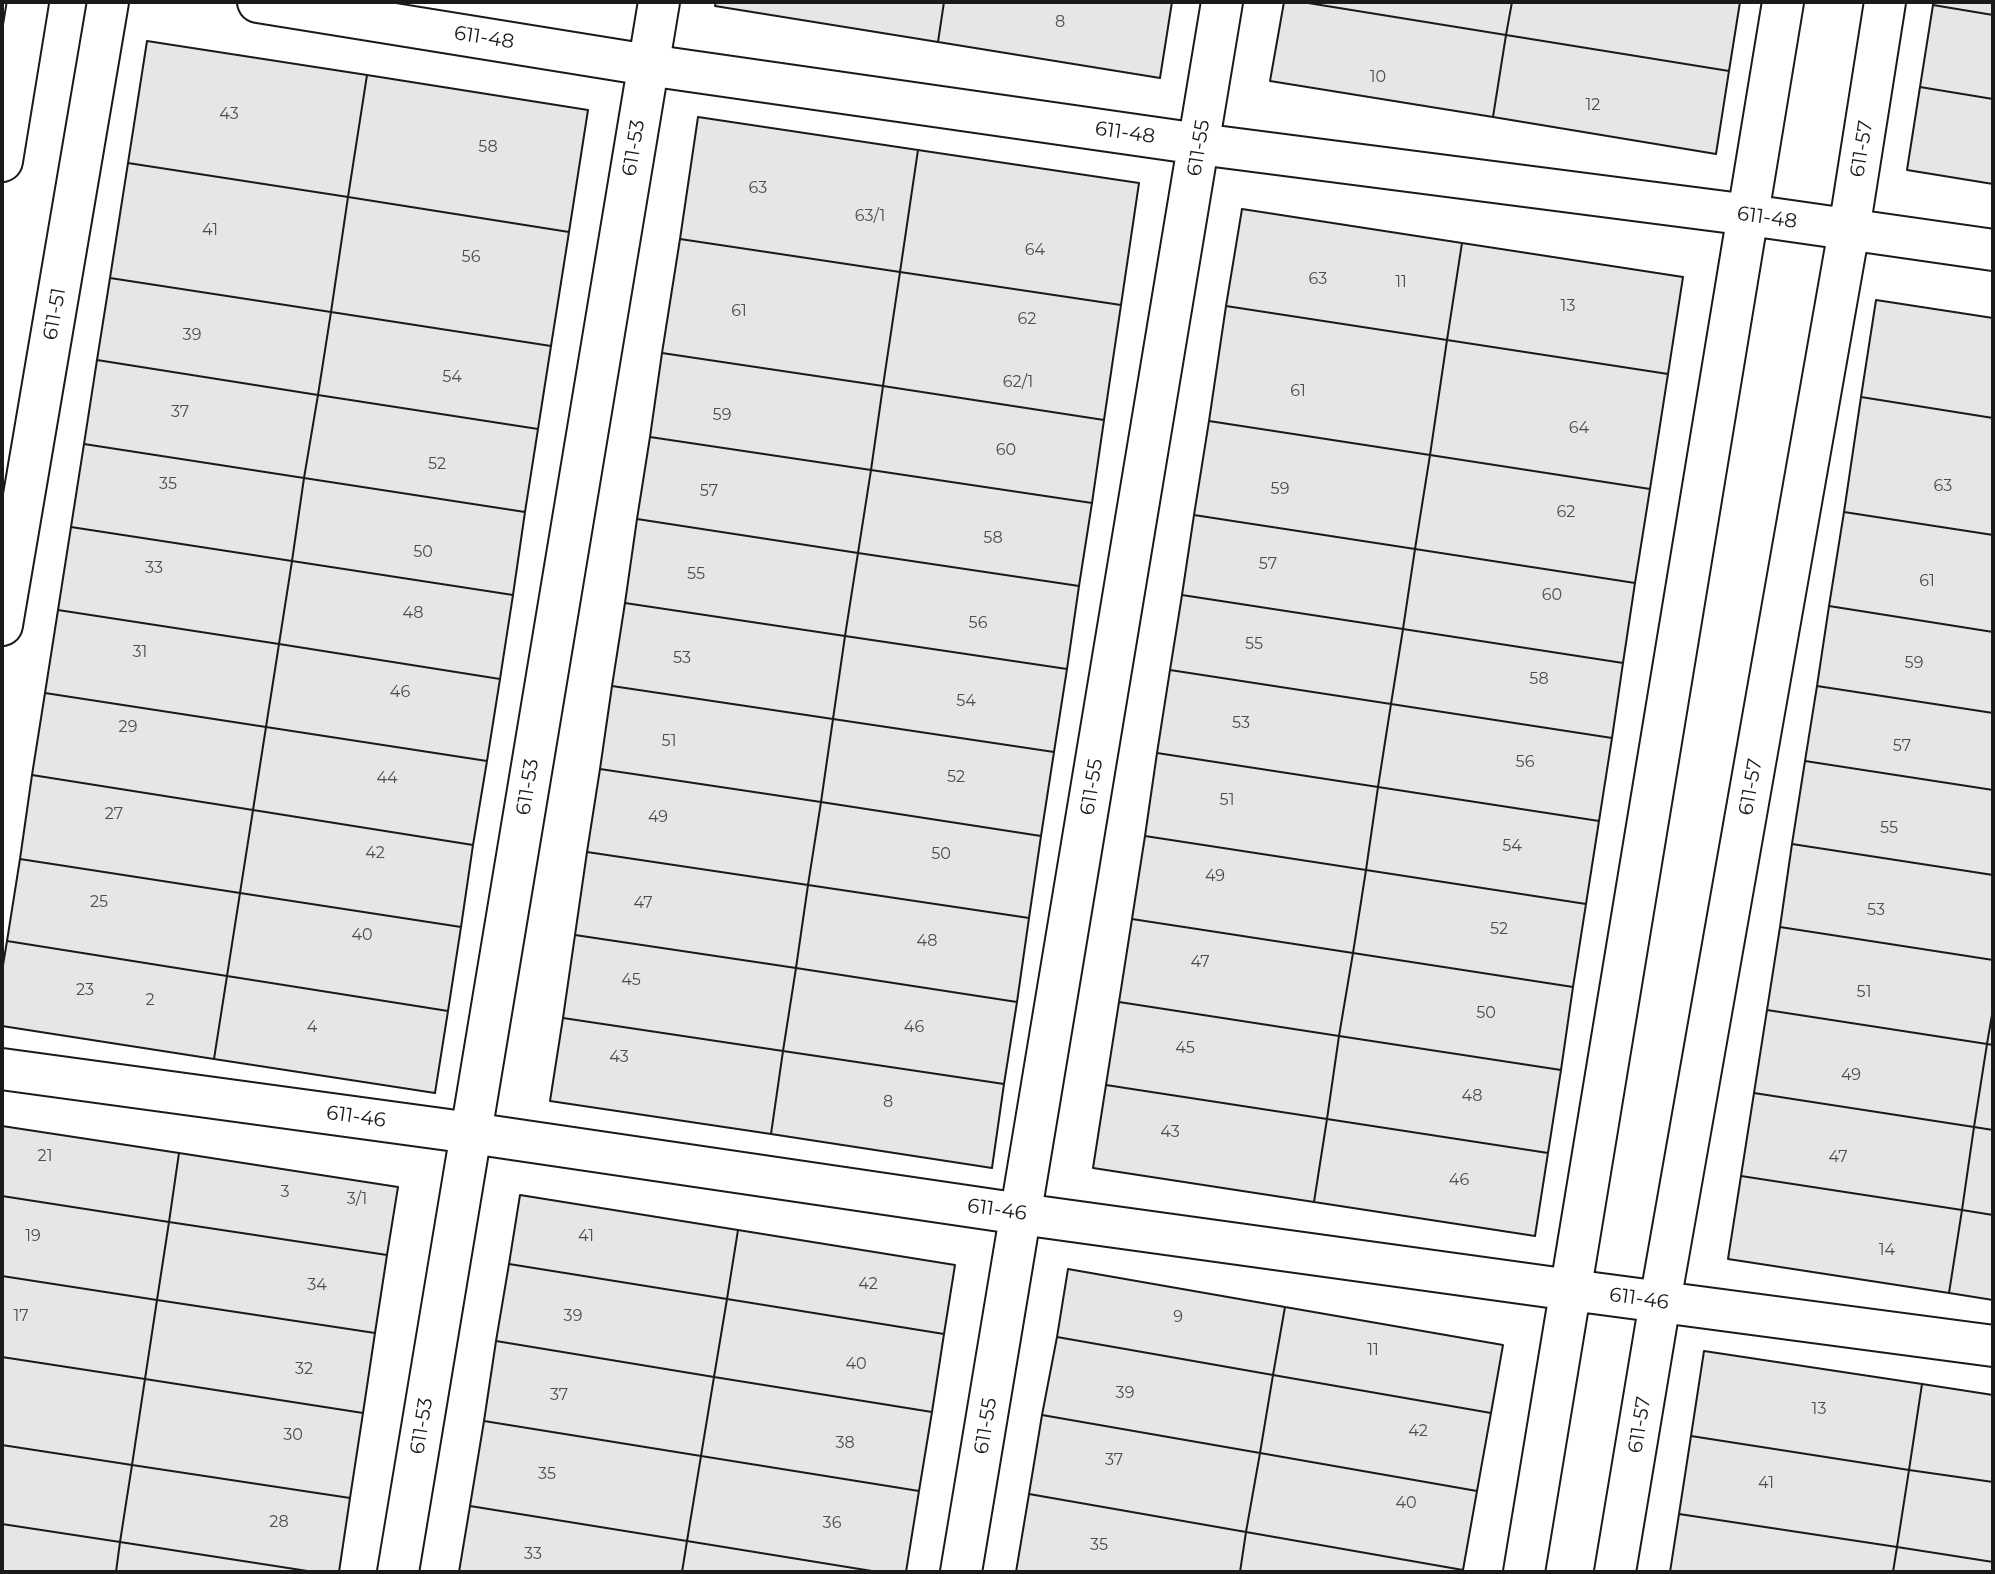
<!DOCTYPE html>
<style>
body{margin:0}
#map{position:relative;width:1995px;height:1574px;overflow:hidden;background:#fff;font-family:Montserrat,sans-serif}
canvas{display:block}
.frame{position:absolute;inset:0;border:4px solid #1a1a1a;pointer-events:none}
</style>
<div id="map">
<canvas width="1995" height="1574"></canvas>
<div class="frame"></div>
</div>
<script>
const ctx = document.querySelector('canvas').getContext('2d');
ctx.lineJoin = 'round';
function fillPath(path, color) { ctx.fillStyle = color; ctx.fill(path, 'evenodd'); }
const poly = rows => new Path2D(rows.map(r => 'M' + r).join(''));
function trace(path, color, width, dash) { ctx.strokeStyle = color; ctx.lineWidth = width; ctx.lineCap = dash ? 'butt' : 'round'; ctx.setLineDash(dash || []); ctx.stroke(path); }
function drawText(font, color, halo, rows, align = 'center') {
  ctx.font = font + ' Montserrat,sans-serif'; ctx.lineWidth = 6; ctx.setLineDash([]); ctx.textBaseline = 'middle'; ctx.strokeStyle = halo; ctx.fillStyle = color; for (const [text, x, y, turn = 0] of rows) {
    ctx.save(); ctx.translate(x, y); ctx.rotate((+turn || 0) * Math.PI / 180); ctx.textAlign = isNaN(turn) ? turn : align; if (halo) ctx.strokeText(text, 0, 0); ctx.fillText(text, 0, 0); ctx.restore();
  }
}
const building = poly([
 [716,2,944,2,938,42,715,6,716,2],
 [944,2,1172,2,1160,78,938,42,944,2],
 [1284,2,1302,2,1506,35,1493,117,1270,81,1284,2],
 [1302,2,1512,2,1506,35,1302,2],
 [1512,2,1740,2,1729,71,1506,35,1512,2],
 [1933,2,1993,2,1993,15,1933,5,1933,2],
 [1933,5,1993,15,1993,99,1920,87,1933,5],
 [1506,35,1729,71,1716,154,1493,117,1506,35],
 [147,41,367,75,348,197,128,163,147,41],
 [367,75,588,110,569,232,348,197,367,75],
 [1920,87,1993,99,1993,184,1907,170,1920,87],
 [698,117,918,150,900,272,680,239,698,117],
 [918,150,1139,183,1121,305,900,272,918,150],
 [128,163,348,197,331,312,110,278,128,163],
 [348,197,569,232,551,346,331,312,348,197],
 [1242,209,1462,243,1447,340,1226,306,1242,209],
 [680,239,900,272,883,386,662,353,680,239],
 [1462,243,1683,277,1668,374,1447,340,1462,243],
 [900,272,1121,305,1104,420,883,386,900,272],
 [110,278,331,312,318,395,97,360,110,278],
 [1876,300,1993,318,1993,418,1861,397,1876,300],
 [1226,306,1447,340,1430,455,1209,421,1226,306],
 [331,312,551,346,538,429,318,395,331,312],
 [1447,340,1668,374,1650,489,1430,455,1447,340],
 [662,353,883,386,871,470,650,437,662,353],
 [97,360,318,395,304,478,84,444,97,360],
 [883,386,1104,420,1092,503,871,470,883,386],
 [318,395,538,429,525,512,304,478,318,395],
 [1861,397,1993,418,1993,535,1844,512,1861,397],
 [1209,421,1430,455,1415,549,1194,515,1209,421],
 [650,437,871,470,858,553,637,519,650,437],
 [84,444,304,478,292,561,71,527,84,444],
 [1430,455,1650,489,1635,583,1415,549,1430,455],
 [871,470,1092,503,1079,586,858,553,871,470],
 [304,478,525,512,513,595,292,561,304,478],
 [1844,512,1993,535,1993,632,1829,606,1844,512],
 [1194,515,1415,549,1403,629,1182,595,1194,515],
 [637,519,858,553,845,636,625,603,637,519],
 [71,527,292,561,279,644,58,610,71,527],
 [1415,549,1635,583,1623,663,1403,629,1415,549],
 [858,553,1079,586,1067,669,845,636,858,553],
 [292,561,513,595,500,679,279,644,292,561],
 [1182,595,1403,629,1391,704,1170,670,1182,595],
 [625,603,845,636,833,719,612,686,625,603],
 [1829,606,1993,632,1993,713,1817,686,1829,606],
 [58,610,279,644,266,727,45,693,58,610],
 [1403,629,1623,663,1612,738,1391,704,1403,629],
 [845,636,1067,669,1054,752,833,719,845,636],
 [279,644,500,679,487,761,266,727,279,644],
 [1170,670,1391,704,1378,787,1157,753,1170,670],
 [612,686,833,719,821,802,600,769,612,686],
 [1817,686,1993,713,1993,790,1805,761,1817,686],
 [45,693,266,727,253,810,32,775,45,693],
 [1391,704,1612,738,1599,821,1378,787,1391,704],
 [833,719,1054,752,1041,836,821,802,833,719],
 [266,727,487,761,473,845,253,810,266,727],
 [1157,753,1378,787,1366,870,1145,836,1157,753],
 [1805,761,1993,790,1993,875,1792,844,1805,761],
 [600,769,821,802,808,885,587,852,600,769],
 [32,775,253,810,240,893,20,859,32,775],
 [1378,787,1599,821,1586,904,1366,870,1378,787],
 [821,802,1041,836,1029,918,808,885,821,802],
 [253,810,473,845,461,927,240,893,253,810],
 [1145,836,1366,870,1353,953,1132,919,1145,836],
 [1792,844,1993,875,1993,960,1780,927,1792,844],
 [587,852,808,885,796,968,575,935,587,852],
 [20,859,240,893,227,976,7,941,20,859],
 [1366,870,1586,904,1573,987,1353,953,1366,870],
 [808,885,1029,918,1017,1002,796,968,808,885],
 [240,893,461,927,448,1011,227,976,240,893],
 [1132,919,1353,953,1339,1036,1119,1002,1132,919],
 [1780,927,1993,960,1993,1009,1987,1044,1767,1010,1780,927],
 [575,935,796,968,783,1051,563,1018,575,935],
 [7,941,227,976,214,1059,2,1026,2,971,7,941],
 [1353,953,1573,987,1561,1070,1339,1036,1353,953],
 [796,968,1017,1002,1004,1084,783,1051,796,968],
 [227,976,448,1011,435,1093,214,1059,227,976],
 [1119,1002,1339,1036,1327,1119,1106,1085,1119,1002],
 [1993,1009,1993,1045,1987,1044,1993,1009],
 [1767,1010,1987,1044,1974,1127,1754,1093,1767,1010],
 [563,1018,783,1051,771,1134,550,1101,563,1018],
 [1339,1036,1561,1070,1548,1153,1327,1119,1339,1036],
 [1987,1044,1993,1045,1993,1130,1974,1127,1987,1044],
 [783,1051,1004,1084,992,1168,771,1134,783,1051],
 [1106,1085,1327,1119,1314,1202,1093,1168,1106,1085],
 [1754,1093,1974,1127,1962,1210,1741,1176,1754,1093],
 [1327,1119,1548,1153,1535,1236,1314,1202,1327,1119],
 [2,1126,179,1153,169,1222,2,1196,2,1126],
 [1974,1127,1993,1130,1993,1215,1962,1210,1974,1127],
 [179,1153,398,1187,387,1255,169,1222,179,1153],
 [1741,1176,1962,1210,1949,1293,1728,1259,1741,1176],
 [520,1195,738,1230,727,1299,509,1264,520,1195],
 [2,1196,169,1222,157,1300,2,1276,2,1196],
 [1962,1210,1993,1215,1993,1300,1949,1293,1962,1210],
 [169,1222,387,1255,375,1333,157,1300,169,1222],
 [738,1230,955,1265,944,1334,727,1299,738,1230],
 [509,1264,727,1299,714,1377,496,1341,509,1264],
 [1068,1269,1285,1307,1273,1375,1057,1337,1068,1269],
 [2,1276,157,1300,145,1379,2,1357,2,1276],
 [727,1299,944,1334,932,1412,714,1377,727,1299],
 [157,1300,375,1333,363,1413,145,1379,157,1300],
 [1285,1307,1503,1345,1491,1413,1273,1375,1285,1307],
 [1057,1337,1273,1375,1260,1453,1042,1415,1057,1337],
 [496,1341,714,1377,701,1456,484,1421,496,1341],
 [1704,1351,1922,1384,1909,1470,1691,1436,1704,1351],
 [2,1357,145,1379,132,1465,2,1445,2,1357],
 [1273,1375,1491,1413,1477,1491,1260,1453,1273,1375],
 [714,1377,932,1412,919,1491,701,1456,714,1377],
 [145,1379,363,1413,350,1498,132,1465,145,1379],
 [1922,1384,1993,1395,1993,1482,1909,1470,1922,1384],
 [1042,1415,1260,1453,1246,1532,1029,1494,1042,1415],
 [484,1421,701,1456,687,1541,470,1506,484,1421],
 [1691,1436,1909,1470,1897,1547,1679,1514,1691,1436],
 [2,1445,132,1465,120,1542,2,1524,2,1445],
 [1260,1453,1477,1491,1463,1570,1246,1532,1260,1453],
 [701,1456,919,1491,906,1572,878,1572,687,1541,701,1456],
 [132,1465,350,1498,339,1572,314,1572,120,1542,132,1465],
 [1909,1470,1993,1482,1993,1562,1897,1547,1909,1470],
 [1029,1494,1246,1532,1240,1572,1016,1572,1029,1494],
 [470,1506,687,1541,682,1572,459,1572,470,1506],
 [1679,1514,1897,1547,1893,1572,1670,1572,1679,1514],
 [2,1524,120,1542,116,1572,2,1572,2,1524],
 [1246,1532,1463,1570,1463,1572,1240,1572,1246,1532],
 [687,1541,878,1572,682,1572,687,1541],
 [120,1542,314,1572,116,1572,120,1542],
 [1897,1547,1993,1562,1993,1572,1893,1572,1897,1547]
]);
const street = poly([
 [258,2,648,65,1199,144,1749,215,1993,250],
 [2,161,28,2],
 [2,625,108,2],
 [2,1069,471,1133,1021,1214,1571,1290,1993,1346],
 [398,1572,659,2],
 [961,1572,1222,2],
 [1524,1572,1783,2],
 [1615,1572,1660,1302,1849,230,1885,2]
]);
const numberNames = [
 ["8",1060,22],
 ["10",1378,77],
 ["12",1593,105],
 ["43",229,114],
 ["58",488,147],
 ["63",758,188],
 ["63/1",870,216],
 ["41",210,230],
 ["64",1035,250],
 ["56",471,257],
 ["63",1318,279],
 ["11",1401,282],
 ["13",1568,306],
 ["61",739,311],
 ["62",1027,319],
 ["39",192,335],
 ["54",452,377],
 ["62/1",1018,382],
 ["61",1298,391],
 ["37",180,412],
 ["59",722,415],
 ["64",1579,428],
 ["60",1006,450],
 ["52",437,464],
 ["35",168,484],
 ["63",1943,486],
 ["59",1280,489],
 ["57",709,491],
 ["62",1566,512],
 ["58",993,538],
 ["50",423,552],
 ["57",1268,564],
 ["33",154,568],
 ["55",696,574],
 ["61",1927,581],
 ["60",1552,595],
 ["48",413,613],
 ["56",978,623],
 ["55",1254,644],
 ["31",140,652],
 ["53",682,658],
 ["59",1914,663],
 ["58",1539,679],
 ["46",400,692],
 ["54",966,701],
 ["53",1241,723],
 ["29",128,727],
 ["51",669,741],
 ["57",1902,746],
 ["56",1525,762],
 ["52",956,777],
 ["44",387,778],
 ["51",1227,800],
 ["27",114,814],
 ["49",658,817],
 ["55",1889,828],
 ["54",1512,846],
 ["42",375,853],
 ["50",941,854],
 ["49",1215,876],
 ["25",99,902],
 ["47",643,903],
 ["53",1876,910],
 ["52",1499,929],
 ["40",362,935],
 ["48",927,941],
 ["47",1200,962],
 ["45",631,980],
 ["23",85,990],
 ["51",1864,992],
 ["2",150,1000],
 ["50",1486,1013],
 ["4",312,1027],
 ["46",914,1027],
 ["45",1185,1048],
 ["43",619,1057],
 ["49",1851,1075],
 ["48",1472,1096],
 ["8",888,1102],
 ["43",1170,1132],
 ["21",45,1156],
 ["47",1838,1157],
 ["46",1459,1180],
 ["3",285,1192],
 ["3/1",357,1199],
 ["19",33,1236],
 ["41",586,1236],
 ["14",1887,1250],
 ["42",868,1284],
 ["34",317,1285],
 ["17",21,1316],
 ["39",573,1316],
 ["9",1178,1317],
 ["11",1373,1350],
 ["40",856,1364],
 ["32",304,1369],
 ["39",1125,1393],
 ["37",559,1395],
 ["13",1819,1409],
 ["42",1418,1431],
 ["30",293,1435],
 ["38",845,1443],
 ["37",1114,1460],
 ["35",547,1474],
 ["41",1766,1483],
 ["40",1406,1503],
 ["28",279,1522],
 ["36",832,1523],
 ["35",1099,1545],
 ["33",533,1554]
];
const streetNames = [
 ["611-48",484,38,9],
 ["611-48",1125,133,8],
 ["611-53",634,148,-81],
 ["611-55",1199,148,-81],
 ["611-57",1862,149,-81],
 ["611-48",1767,218,8],
 ["611-51",55,314,-80],
 ["611-53",528,787,-81],
 ["611-55",1092,787,-81],
 ["611-57",1751,787,-80],
 ["611-46",356,1117,8],
 ["611-46",997,1210,8],
 ["611-46",1639,1299,8],
 ["611-57",1640,1425,-81],
 ["611-53",422,1426,-81],
 ["611-55",986,1426,-81]
];
fillPath(building, '#e6e6e6');
trace(building, '#1a1a1a', 2);
trace(street, '#1a1a1a', 44);
trace(street, '#fff', 40);
drawText('16px', '#4d4d4d', null, numberNames);
drawText('20px', '#1a1a1a', '#fff', streetNames);
</script>
